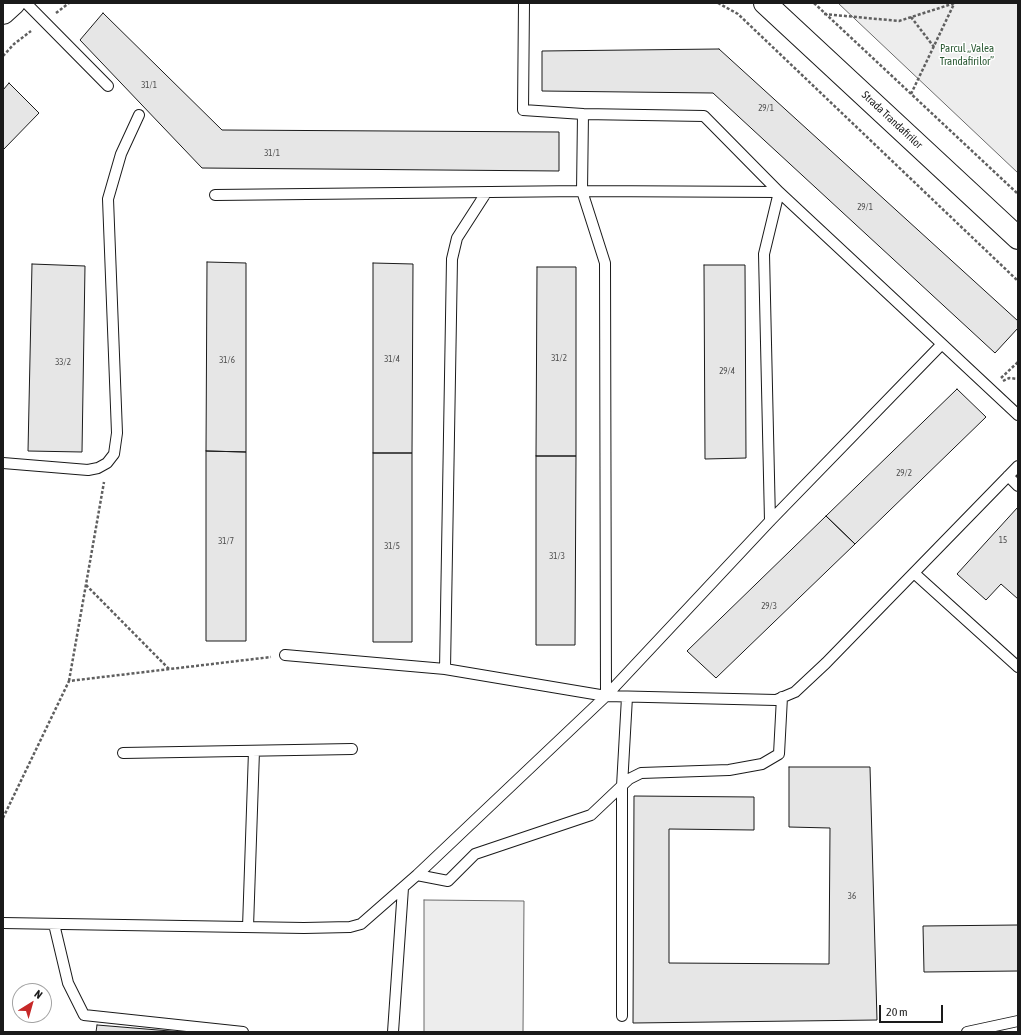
<!DOCTYPE html>
<meta charset="utf-8">
<style>
body{margin:0}
#map{position:relative;width:1021px;height:1035px;overflow:hidden;background:#fff;font-family:"Asap Condensed",sans-serif}
canvas{display:block}
.frame{position:absolute;inset:0;border:4px solid #1a1a1a;pointer-events:none}
.north{position:absolute;left:12px;top:983px;width:40px;height:40px;box-sizing:border-box;background:#fff;border:1px solid #a3a3a3;border-radius:50%;rotate:37deg;font-size:11px;font-weight:700;line-height:16px;text-align:center;color:#1a1a1a}
.north::after{content:'';display:block;margin:auto;width:14px;height:18px;background:#c62828;clip-path:polygon(50% 0,100% 100%,50% 72%,0 100%)}
.scale{position:absolute;left:879px;top:1005px;width:64px;height:18px;box-sizing:border-box;border:2px solid #1a1a1a;border-top:0;padding-left:5px;font-size:12px;line-height:14px;white-space:nowrap;color:#1a1a1a;-webkit-text-stroke:3px #fff;paint-order:stroke}
</style>
<div id="map">
<canvas width="1021" height="1035"></canvas>
<div class="frame"></div>
<div class="north">N</div>
<div class="scale">20 m</div>
</div>
<script>
const ctx = document.querySelector('canvas').getContext('2d');
ctx.lineJoin = 'round';
function fillPath(path, color) { ctx.fillStyle = color; ctx.fill(path, 'evenodd'); }
const poly = rows => new Path2D(rows.map(r => 'M' + r).join(''));
function trace(path, color, width, dash) { ctx.strokeStyle = color; ctx.lineWidth = width; ctx.lineCap = dash ? 'butt' : 'round'; ctx.setLineDash(dash || []); ctx.stroke(path); }
function drawText(font, color, halo, rows, align = 'center') {
  ctx.font = font + ' "Asap Condensed",sans-serif'; ctx.lineWidth = 3; ctx.setLineDash([]); ctx.textBaseline = 'middle'; ctx.strokeStyle = halo; ctx.fillStyle = color; for (const [text, x, y, turn = 0] of rows) {
    ctx.save(); ctx.translate(x, y); ctx.rotate((+turn || 0) * Math.PI / 180); ctx.textAlign = isNaN(turn) ? turn : align; if (halo) ctx.strokeText(text, 0, 0); ctx.fillText(text, 0, 0); ctx.restore();
  }
}
const built = poly([
 [838,3,1018,3,1018,173,838,3],
 [424,900,524,901,523,1032,424,1032,424,900]
]);
const building = poly([
 [103,13,222,130,559,132,559,171,202,168,80,40,103,13],
 [719,49,1018,321,1018,328,995,353,713,93,542,91,542,51,719,49],
 [9,83,39,113,3,150,3,90,9,83],
 [207,262,246,263,246,452,206,451,207,262],
 [373,263,413,264,412,453,373,453,373,263],
 [32,264,85,266,82,452,28,451,32,264],
 [704,265,745,265,746,458,705,459,704,265],
 [537,267,576,267,576,456,536,456,537,267],
 [957,389,986,417,855,544,826,516,957,389],
 [206,451,246,452,246,641,206,641,206,451],
 [373,453,412,453,412,642,373,642,373,453],
 [536,456,576,456,575,645,536,645,536,456],
 [1018,507,1018,599,1001,584,986,600,957,574,1018,507],
 [826,516,855,544,716,678,687,651,826,516],
 [789,767,870,767,877,1020,633,1023,634,796,754,797,754,830,669,829,669,963,829,964,830,828,789,827,789,767],
 [1018,925,1018,971,924,972,923,926,1018,925],
 [97,1025,182,1032,96,1032,97,1025]
]);
const path = poly([
 [718,3,738,14,1018,281],
 [814,3,1018,194],
 [56,13,69,3],
 [824,14,899,21,955,3],
 [911,17,934,47],
 [3,56,14,44,31,31],
 [911,94,954,4],
 [1001,378,1018,362],
 [1003,381,1009,378,1018,379],
 [86,585,169,669],
 [69,681,104,482],
 [3,818,69,681,271,657]
]);
const service = poly([
 [26,3,108,86],
 [583,114,704,116,779,192,764,254,770,521],
 [215,195,582,191,779,192,942,344],
 [3,463,88,470,98,468,107,463,114,454,117,433,108,199,121,154,139,115],
 [1008,476,1018,486],
 [914,573,1018,667],
 [285,655,445,669,606,696,605,263,582,191,583,114,523,110,524,3],
 [445,669,452,259,457,238,486,193],
 [606,696,770,521,942,344,1018,415],
 [123,753,352,749],
 [417,875,448,881,475,854,591,815,629,779,641,773,729,770,762,764,779,754,782,697],
 [3,923,304,928,350,927,361,924,417,875,606,696,776,700,795,692,826,663,1018,466],
 [54,924,68,983,84,1015,243,1032],
 [248,927,254,751],
 [622,1016,622,786,627,697],
 [393,1032,403,888],
 [967,1032,1018,1021]
]);
const secondary = poly([
 [765,3,1018,238],
 [3,13,14,3]
]);
const numberNames = [
 ["31/1",149,85],
 ["29/1",766,108],
 ["31/1",272,153],
 ["29/1",865,207],
 ["31/2",559,358],
 ["31/4",392,359],
 ["31/6",227,360],
 ["33/2",63,362],
 ["29/4",727,371],
 ["29/2",904,473],
 ["15",1003,540],
 ["31/7",226,541],
 ["31/5",392,546],
 ["31/3",557,556],
 ["29/3",769,606],
 ["36",852,896]
];
const parkNames = [
 ["Parcul „Valea",967,49],
 ["Trandafirilor”",967,62]
];
const streetNames = [
 ["Strada Trandafirilor",892,120,43]
];
fillPath(built, '#ededed');
trace(built, '#6a6a6a', 1);
fillPath(building, '#e6e6e6');
trace(building, '#1a1a1a', 1);
trace(service, '#1a1a1a', 12);
trace(secondary, '#1a1a1a', 24);
trace(path, '#5f5f5f', 2.5, [3, 2]);
trace(service, '#fff', 10);
trace(secondary, '#fff', 22);
drawText('9px', '#4d4d4d', null, numberNames);
drawText('11px', '#2b5a34', '#fff', parkNames);
drawText('11px', '#1a1a1a', '#fff', streetNames);
</script>
